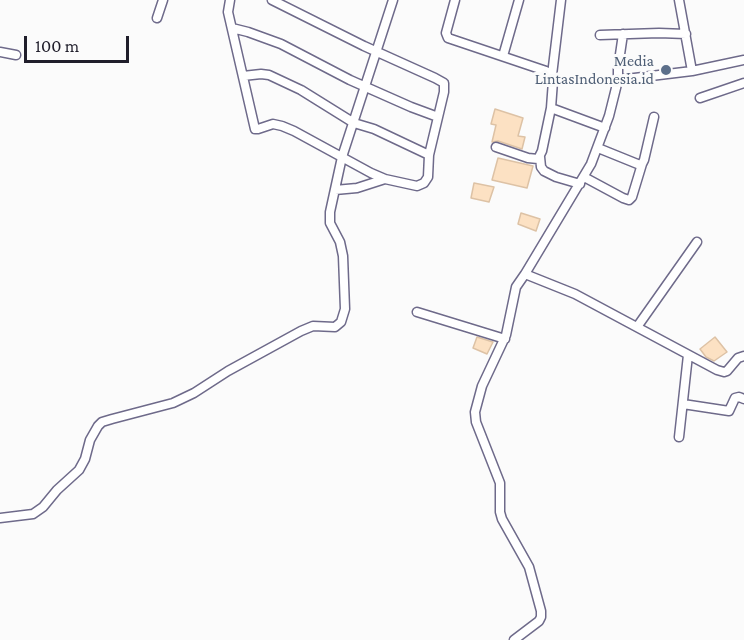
<!DOCTYPE html>
<style>
body{margin:0}
#map{position:relative;width:744px;height:640px;overflow:hidden;background:#fbfbfb;font-family:"Crimson Pro",serif}
canvas{display:block}
.scale{position:absolute;left:24px;top:36px;width:105px;height:27px;box-sizing:border-box;border:3px solid #201e2b;border-top:0;padding-left:8px;font-size:18px;line-height:21px;white-space:nowrap;color:#201e2b;-webkit-text-stroke:4px #fbfbfb;paint-order:stroke}
</style>
<div id="map">
<canvas width="744" height="640"></canvas>
<div class="scale">100 m</div>
</div>
<script>
const ctx = document.querySelector('canvas').getContext('2d');
ctx.lineJoin = 'round';
function fillPath(path, color) { ctx.fillStyle = color; ctx.fill(path, 'evenodd'); }
const poly = rows => new Path2D(rows.map(r => 'M' + r).join(''));
function trace(path, color, width, dash) { ctx.strokeStyle = color; ctx.lineWidth = width; ctx.lineCap = dash ? 'butt' : 'round'; ctx.setLineDash(dash || []); ctx.stroke(path); }
function drawText(font, color, halo, rows, align = 'center') {
  ctx.font = font + ' "Crimson Pro",serif'; ctx.lineWidth = 6; ctx.setLineDash([]); ctx.textBaseline = 'middle'; ctx.strokeStyle = halo; ctx.fillStyle = color; for (const [text, x, y, turn = 0] of rows) {
    ctx.save(); ctx.translate(x, y); ctx.rotate((+turn || 0) * Math.PI / 180); ctx.textAlign = isNaN(turn) ? turn : align; if (halo) ctx.strokeText(text, 0, 0); ctx.fillText(text, 0, 0); ctx.restore();
  }
}
const building = poly([
 [495,109,523,118,518,136,525,137,522,149,498,141,492,142,496,125,491,124,495,109],
 [498,158,533,166,527,188,492,180,498,158],
 [474,183,494,187,489,202,471,198,474,183],
 [521,213,540,219,536,231,518,224,521,213],
 [477,337,493,342,487,354,473,348,477,337],
 [715,337,727,352,714,361,706,357,700,349,715,337]
]);
const street = poly([
 [230,0,228,12,255,129,258,129,273,124,282,126,294,131,371,173,385,179,417,186,424,183,428,177,429,155,444,92,444,83,435,78,364,46,272,0],
 [455,0,446,33,448,38,546,71,552,75],
 [561,0,552,75,553,81,551,108,605,128],
 [679,0,692,71],
 [157,18,163,0],
 [232,28,248,32,281,44,350,80,411,107,438,117],
 [600,35,659,33,686,34],
 [0,52,16,55],
 [503,56,519,0],
 [744,60,692,71,618,80,609,116,591,164,525,274,575,294,717,370,724,372,727,371,738,358,744,356],
 [243,76,261,74,269,75,301,90,354,123,374,129,429,155],
 [618,80,618,68,623,34],
 [700,98,744,83],
 [496,147,528,158,538,159,542,151,551,108],
 [598,148,640,165,642,164,644,160,654,117],
 [540,157,541,167,544,171,556,177,580,184],
 [584,177,623,198,629,200,632,197,642,164],
 [335,190,357,188,385,179],
 [417,312,505,339],
 [637,327,697,242],
 [683,404,729,411,735,398,739,397,744,399],
 [679,437,688,355],
 [0,518,33,514,43,507,57,490,79,470,85,459,90,440,98,426,102,422,112,419,173,403,194,393,228,371,301,331,313,326,335,327,341,322,345,309,343,256,340,242,330,223,330,212,342,157,393,0],
 [514,640,539,621,541,617,541,611,529,567,502,519,500,512,500,483,476,422,475,412,482,386,506,335,516,287,525,274]
]);
const markers = [
 [666,70,6,"#5c6f8a"]
];
const serviceNames = [
 ["Media",654,61],
 ["LintasIndonesia.id",654,79]
];
fillPath(building, '#fce1c3');
trace(building, '#ddc2a5', 1.5);
trace(street, '#6e6a8a', 11);
trace(street, '#fff', 8);
for (const [x, y, r, color] of markers) { const dot = new Path2D(); dot.arc(x, y, r, 0, 2 * Math.PI); ctx.fillStyle = color; ctx.fill(dot); trace(dot, '#fbfbfb', 2); }
drawText('16px', '#4e5e75', '#fbfbfb', serviceNames, 'right');
</script>
